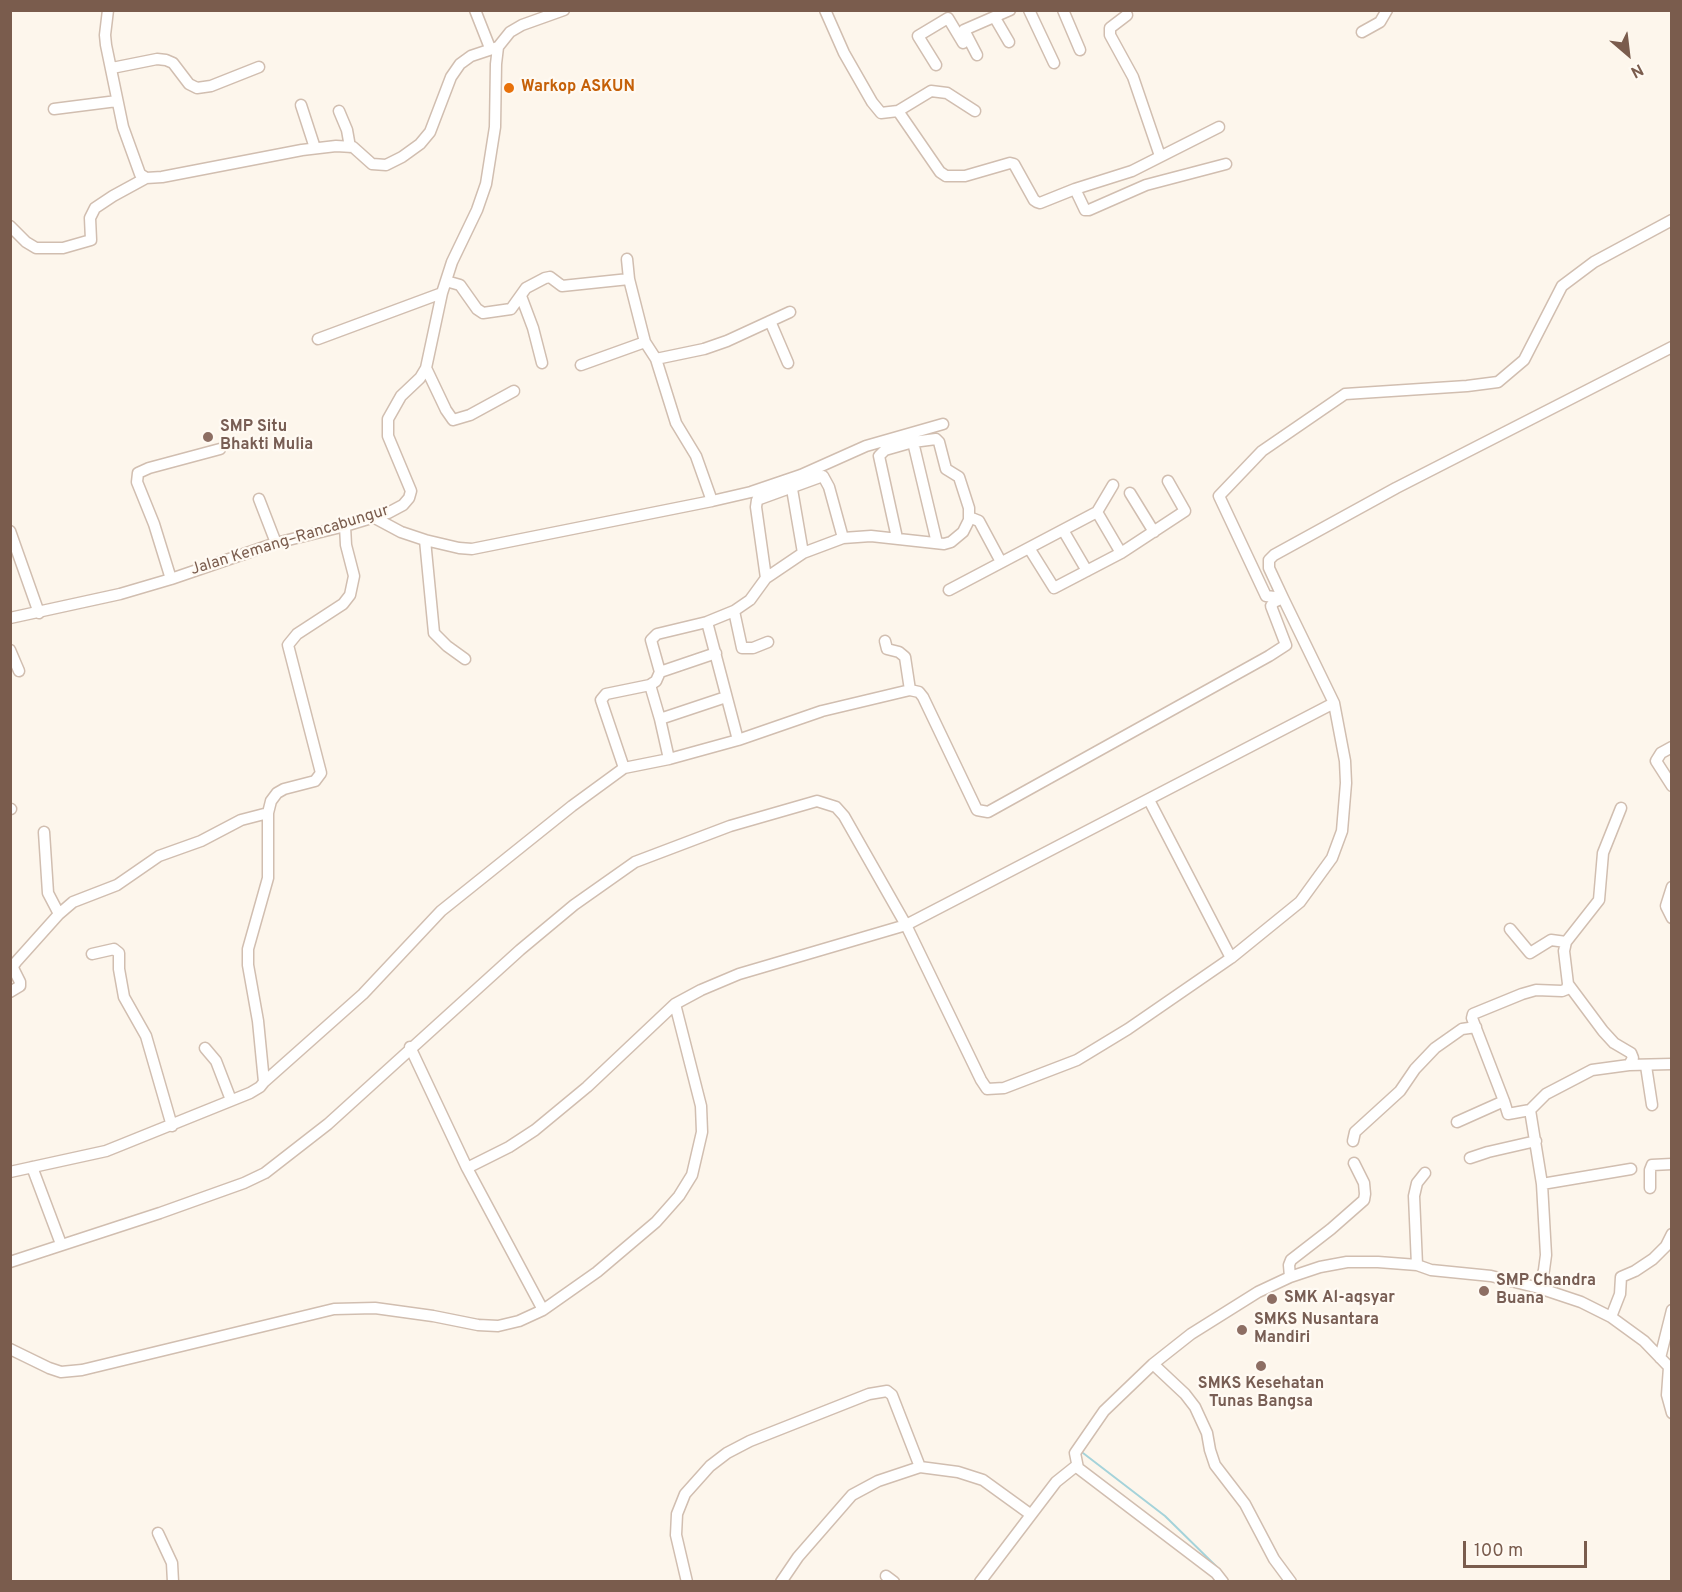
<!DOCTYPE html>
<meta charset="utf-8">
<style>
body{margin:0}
#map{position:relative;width:1682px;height:1592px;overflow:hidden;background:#fdf6ec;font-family:Overpass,sans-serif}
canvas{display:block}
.frame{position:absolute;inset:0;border:12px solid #7a5c4d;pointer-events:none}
.north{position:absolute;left:1598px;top:24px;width:60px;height:60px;-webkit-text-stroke:4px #fffaf3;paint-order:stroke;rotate:152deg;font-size:16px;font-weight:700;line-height:24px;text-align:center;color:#7a5c4d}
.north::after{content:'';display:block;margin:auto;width:21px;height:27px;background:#7a5c4d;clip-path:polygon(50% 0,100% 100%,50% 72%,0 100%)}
.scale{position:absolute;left:1463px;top:1541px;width:124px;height:27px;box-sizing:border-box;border:3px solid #7a5c4d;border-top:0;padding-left:8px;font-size:18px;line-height:21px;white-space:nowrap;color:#7a5c4d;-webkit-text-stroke:4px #fffaf3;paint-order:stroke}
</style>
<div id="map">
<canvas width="1682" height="1592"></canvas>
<div class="frame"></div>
<div class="north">N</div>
<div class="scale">100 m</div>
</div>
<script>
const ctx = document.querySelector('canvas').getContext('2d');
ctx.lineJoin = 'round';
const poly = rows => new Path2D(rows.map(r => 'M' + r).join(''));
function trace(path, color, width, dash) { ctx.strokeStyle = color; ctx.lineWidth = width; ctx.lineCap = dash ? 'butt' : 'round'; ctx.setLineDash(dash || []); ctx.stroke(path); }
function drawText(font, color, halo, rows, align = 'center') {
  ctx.font = font + ' Overpass,sans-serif'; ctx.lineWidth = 4.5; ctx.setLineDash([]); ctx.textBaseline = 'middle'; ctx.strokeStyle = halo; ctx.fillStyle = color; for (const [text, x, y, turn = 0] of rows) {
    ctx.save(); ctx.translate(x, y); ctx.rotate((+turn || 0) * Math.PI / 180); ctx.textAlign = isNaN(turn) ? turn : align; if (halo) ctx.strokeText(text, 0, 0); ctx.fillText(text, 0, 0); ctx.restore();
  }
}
const stream = poly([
 [1083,1453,1165,1516,1220,1570],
 [1225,1577,1229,1582]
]);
const minor = poly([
 [108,10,105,35,106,45,123,127,140,174,146,178],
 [475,10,490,48],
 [825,10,844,53,872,102,881,113,898,111,940,172,946,176,965,176,1010,163,1014,164,1034,200,1037,202,1040,203,1075,189,1085,210,1089,210,1146,185,1226,164],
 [1029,10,1054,63],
 [1063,10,1080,50],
 [1127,15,1110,28,1110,35,1133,77,1160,156],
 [995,18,1009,42],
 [1362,32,1380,22,1387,10],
 [977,55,964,30,1010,10],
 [936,65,918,36,948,18,963,43],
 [112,68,157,59,166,60,173,63,189,84,197,88,211,86,259,67],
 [301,105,315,148],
 [54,109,117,101],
 [339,111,347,130,350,147],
 [898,111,931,91,947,93,975,111],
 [1075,189,1132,171,1219,127],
 [10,226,26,242,36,248,63,248,91,240,90,218,95,208,113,196,146,178,162,177,302,150,336,146,353,147,372,164,386,165,402,157,420,144,430,132,451,77,460,64,471,56,498,47],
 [627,259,629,279,645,342,656,359,676,423,696,456,712,501,751,492,801,475,866,446,943,424],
 [446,281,460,285,477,309,483,313,511,309,526,288,545,278,550,277,562,286,629,279],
 [521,296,533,328,542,363],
 [770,321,788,363],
 [318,339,442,293],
 [656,359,704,349,727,341,790,312],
 [581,365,645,342],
 [426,368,446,410,453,420,470,415,514,391],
 [913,442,937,543],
 [792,489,803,553],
 [1130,493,1154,532],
 [259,499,276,543],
 [1097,512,1121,553],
 [373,517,401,532,425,540,459,548,472,549,712,501],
 [969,517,979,521,1001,562],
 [1063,530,1087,571],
 [10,531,39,613],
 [425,540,434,633,447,646,465,659],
 [1029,548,1054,588,1121,553,1185,511,1168,481],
 [766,578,756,507,757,500,823,476,829,487,843,538],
 [171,579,154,524,137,482,138,473,149,468,220,449],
 [949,590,1097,512,1113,485],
 [1283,598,1266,596,1219,496,1262,451,1345,394,1467,386,1498,382,1524,360,1562,286,1594,262,1672,220],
 [734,611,742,648,753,648,768,642],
 [10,618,120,594,171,579,276,543,345,526,388,513,403,505,409,498,411,491,388,436,388,419,401,396,420,378,426,368,442,293,452,262,477,210,486,184,495,127,496,64,498,47,510,32,522,25,564,10],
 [707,622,738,740],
 [885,641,887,649,899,652,905,657,910,690],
 [10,650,19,671],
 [660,672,716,653],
 [660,719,650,685,656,681,660,672,651,640,657,634,707,622,734,611,750,600,766,578,772,574,803,553,843,538,871,536,944,544,951,542,963,532,969,520,969,508,959,477,946,469,939,442,936,439,913,442,885,450,879,456,897,538],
 [1672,747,1661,753,1656,761,1672,786],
 [669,759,660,719,726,697],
 [624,768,601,700,606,694,650,685],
 [1149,800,1231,958],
 [10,809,11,809],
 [44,832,48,893,59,914],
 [1672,887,1666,906,1672,918],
 [1510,929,1530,953,1551,940,1566,942],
 [92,954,114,949,119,953,119,969,124,997,146,1036,172,1126],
 [1568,984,1603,1031,1614,1043,1631,1053,1633,1058,1629,1065],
 [10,992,20,986,20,982,14,970,13,966,16,962,59,914,73,902,117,885,159,856,201,841,241,820,268,813],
 [410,1047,467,1168],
 [205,1048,216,1061,231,1100],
 [1646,1066,1652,1105],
 [264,1082,363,994,441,911,572,806,624,768,669,759,738,740,822,711,910,690,919,692,923,697,977,810,988,812,1269,656,1286,645,1271,606,1274,602,1283,598],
 [1504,1101,1472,1018,1473,1014,1522,994,1536,990,1562,991,1567,989,1568,984,1564,951,1566,942,1599,900,1603,853,1621,808],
 [1530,1110,1542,1184,1546,1255,1544,1270,1539,1288],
 [1457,1122,1504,1101,1508,1114,1530,1110,1546,1094,1592,1070,1629,1065,1672,1064],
 [1353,1141,1355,1132,1400,1091,1415,1069,1435,1048,1462,1029,1476,1027],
 [1470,1158,1488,1152,1536,1141],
 [32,1167,61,1244],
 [10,1172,106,1151,121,1145,250,1093,260,1087,264,1082,258,1021,248,965,248,949,268,878,268,813,271,801,277,793,284,789,315,781,321,773,288,645,297,634,343,604,350,595,354,576,346,545,345,526],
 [1542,1184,1631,1169],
 [1650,1188,1650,1170,1652,1165,1672,1164],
 [10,1262,160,1213,244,1183,265,1173,328,1124,520,950,574,905,635,862,730,826,817,801,836,807,844,816,906,925,981,1080,987,1089,1004,1088,1077,1060,1128,1029,1231,958,1300,902,1332,858,1342,831,1346,783,1345,761,1334,703,1283,598,1269,568,1269,560,1274,555,1396,488,1672,347],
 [1417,1265,1414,1196,1417,1183,1425,1173],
 [1290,1277,1289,1265,1291,1260,1331,1229,1364,1200,1365,1194,1364,1183,1354,1163],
 [543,1310,597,1272,656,1222,679,1196,692,1175,702,1132,701,1106,675,1004],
 [1611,1317,1620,1294,1621,1277,1635,1271,1653,1259,1666,1246,1672,1234],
 [10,1349,49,1368,61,1372,82,1370,334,1309,375,1308,433,1316,478,1325,498,1326,519,1321,543,1310,467,1168,509,1147,535,1130,587,1087,675,1004,701,990,739,974,906,925,1334,703],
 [1660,1358,1672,1310],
 [1153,1364,1185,1394,1195,1407,1207,1433,1210,1450,1215,1465,1245,1504,1274,1559,1291,1582],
 [1669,1367,1667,1395,1672,1413],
 [158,1533,172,1563,173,1582],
 [886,1576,894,1582],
 [687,1582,676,1535,677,1514,685,1494,710,1466,727,1453,750,1441,869,1394,887,1391,892,1395,920,1467],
 [781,1582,798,1557,852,1495,878,1481,920,1467,958,1472,983,1480,1030,1514],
 [980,1582,1056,1482,1076,1466],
 [1223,1582,1216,1573,1078,1468,1075,1453,1104,1411,1153,1364,1191,1334,1258,1292,1290,1277,1320,1267,1347,1262,1378,1262,1417,1265,1431,1270,1491,1276,1539,1288,1581,1302,1611,1317,1644,1341,1672,1370]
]);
const markers = [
 [509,88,6,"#e8710a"],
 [208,437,6,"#8d6e63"],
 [1484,1291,6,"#8d6e63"],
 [1272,1299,6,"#8d6e63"],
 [1242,1330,6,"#8d6e63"],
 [1261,1366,6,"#8d6e63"]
];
const foodNames = [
 ["Warkop ASKUN",521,88]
];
const educationNames = [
 ["SMP Situ",220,428],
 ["Bhakti Mulia",220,446],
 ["SMP Chandra",1496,1282],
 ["Buana",1496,1300],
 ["SMK Al-aqsyar",1284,1299],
 ["SMKS Nusantara",1254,1321],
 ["Mandiri",1254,1339],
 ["SMKS Kesehatan",1261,1385,"center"],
 ["Tunas Bangsa",1261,1403,"center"]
];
const streetNames = [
 ["Jalan Kemang–Rancabungur",290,541,-17]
];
trace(stream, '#a5d3da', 2);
trace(minor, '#d1beb0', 13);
trace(minor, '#fff', 10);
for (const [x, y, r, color] of markers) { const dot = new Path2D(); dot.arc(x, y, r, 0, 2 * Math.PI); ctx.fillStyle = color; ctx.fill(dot); trace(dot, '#fffaf3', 2); }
drawText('bold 16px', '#c56008', '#fffaf3', foodNames, 'left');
drawText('bold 16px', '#785e54', '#fffaf3', educationNames, 'left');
drawText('16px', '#7a5c4d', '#fffaf3', streetNames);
</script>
